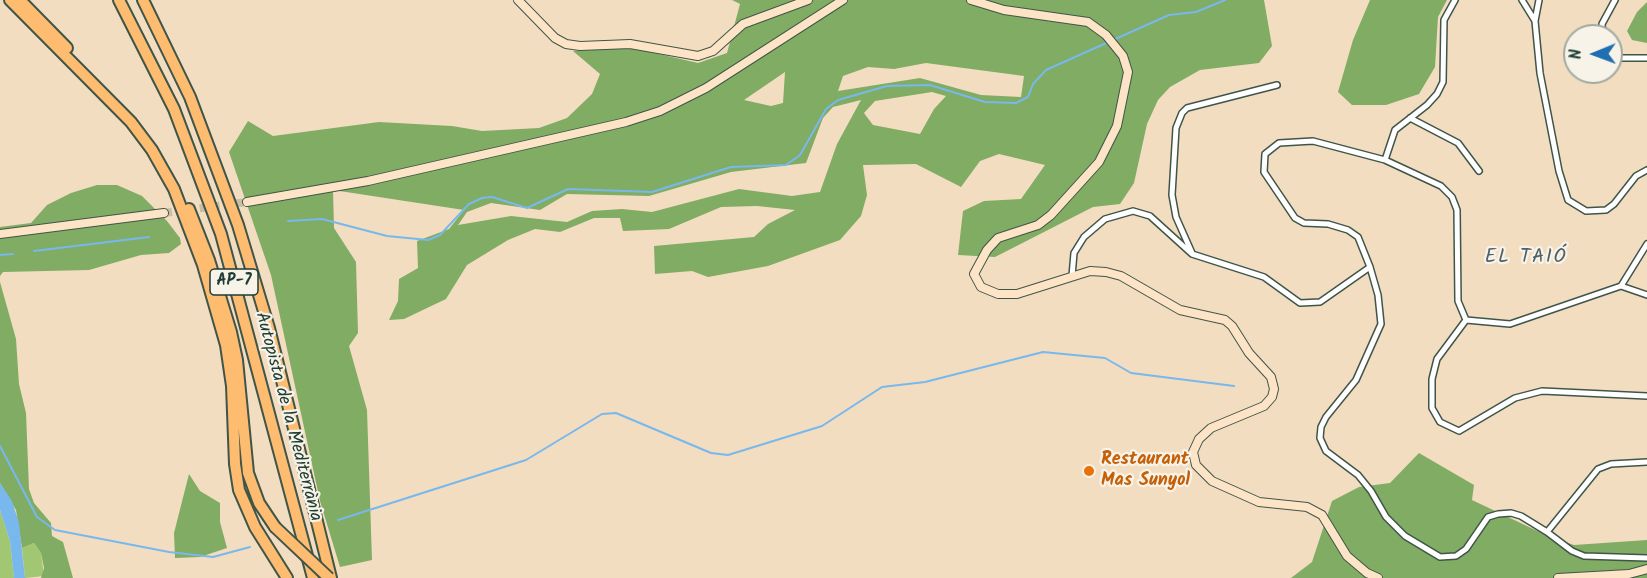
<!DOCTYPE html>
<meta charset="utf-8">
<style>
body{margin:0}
#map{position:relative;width:1647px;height:578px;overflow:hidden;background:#f3ddc0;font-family:Kalam,sans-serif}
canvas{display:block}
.north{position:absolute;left:1563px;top:24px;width:60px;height:60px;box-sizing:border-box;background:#f7f3e8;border:2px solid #a1aaa0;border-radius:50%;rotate:269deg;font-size:16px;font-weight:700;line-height:24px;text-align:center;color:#1f3d34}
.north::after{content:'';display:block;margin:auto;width:21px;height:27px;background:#1f6fb2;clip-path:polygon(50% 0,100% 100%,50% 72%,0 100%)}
</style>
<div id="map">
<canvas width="1647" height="578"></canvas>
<div class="north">N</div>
</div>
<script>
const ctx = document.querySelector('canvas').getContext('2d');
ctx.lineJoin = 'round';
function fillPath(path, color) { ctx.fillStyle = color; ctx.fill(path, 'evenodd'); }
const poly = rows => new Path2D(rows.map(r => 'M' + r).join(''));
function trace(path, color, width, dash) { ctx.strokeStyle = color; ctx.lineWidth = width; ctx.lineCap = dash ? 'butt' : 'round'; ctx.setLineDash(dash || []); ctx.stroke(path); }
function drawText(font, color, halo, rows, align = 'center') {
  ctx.font = font + ' Kalam,sans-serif'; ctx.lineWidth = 4.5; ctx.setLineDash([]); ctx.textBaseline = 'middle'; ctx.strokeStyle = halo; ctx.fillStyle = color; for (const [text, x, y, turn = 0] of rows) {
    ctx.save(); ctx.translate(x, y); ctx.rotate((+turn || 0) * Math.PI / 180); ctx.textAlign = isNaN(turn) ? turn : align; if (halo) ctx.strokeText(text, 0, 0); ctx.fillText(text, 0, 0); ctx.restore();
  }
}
const green = poly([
 [0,510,10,541,14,578,0,578],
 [34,543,41,553,44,576,25,578,22,548]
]);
const forest = poly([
 [732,0,1264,0,1272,46,1259,63,1200,70,1170,87,1158,100,1147,124,1134,183,1120,204,1093,207,995,257,958,255,963,211,984,201,1021,199,1045,165,999,154,980,161,961,187,916,164,863,165,867,195,861,216,840,240,768,266,708,277,692,271,655,274,654,246,754,237,768,224,795,210,757,206,721,207,669,229,623,231,620,218,594,218,560,232,535,229,508,240,467,265,446,299,404,319,389,320,398,301,399,279,418,268,417,241,449,229,464,210,333,190,334,228,356,262,358,333,349,346,367,410,372,560,340,567,320,501,271,275,229,152,248,121,273,136,379,122,452,126,482,131,539,128,567,118,592,94,600,74,573,51,633,48,698,63,727,53,740,4],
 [926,63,1024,76,1021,97,981,95,920,78,838,91,843,76,868,67,894,69],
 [785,72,783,103,771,106,744,100],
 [932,92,946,96,934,109,920,134,873,125,864,113,875,101],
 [861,100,837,144,820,192,792,196,739,189,652,212,622,209,592,211,567,222,511,216,458,225,467,212,491,203,540,210,567,194,649,196,731,172,806,163,823,118,833,107],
 [1370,0,1447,0,1438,17,1435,67,1419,94,1386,105,1352,105,1338,92,1353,40],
 [1647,2,1647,43,1632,40,1627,31,1637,12],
 [117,185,142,196,167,221,180,238,181,244,169,253,141,255,89,270,3,272,0,276,0,227,31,223,47,205,71,193,97,185],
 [0,282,16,339,19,384,26,413,29,489,34,503,51,523,52,536,63,542,73,578,41,578,44,568,41,553,34,543,22,548,16,510,0,483],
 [1419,453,1474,485,1472,500,1548,536,1574,545,1647,540,1647,578,1291,578,1312,562,1332,501,1359,487,1390,483],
 [189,474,200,491,220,503,220,522,227,548,200,557,175,558,174,533]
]);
const water = poly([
 [0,483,12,501,19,523,25,578,14,578,10,541,0,510]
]);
const stream = poly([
 [288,221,322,219,387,236,428,240,440,235,469,204,482,198,492,197,527,208,568,189,652,192,731,167,786,165,800,155,826,109,838,100,887,86,930,85,985,102,1016,103,1028,97,1033,84,1046,70,1169,15,1196,12,1225,0],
 [34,251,149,237],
 [0,255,13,254],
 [0,446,37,517,55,530,169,552,213,557,250,547],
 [338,520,526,460,602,414,616,413,711,453,728,455,822,426,882,387,925,382,1043,352,1105,358,1131,373,1234,386]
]);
const secondaryTunnel = poly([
 [164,213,247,202]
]);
const street = poly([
 [1522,0,1535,21,1539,0],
 [1535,21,1540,73,1559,171,1568,200,1586,211,1606,210,1614,204,1636,176,1647,170],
 [1603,36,1602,24,1615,0],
 [1611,58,1647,58],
 [1410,118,1458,143,1479,171],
 [1385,160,1441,186,1452,197,1457,210,1458,301,1466,320],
 [1647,244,1621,286,1510,324,1466,320,1437,359,1432,379,1432,408,1440,422,1459,431,1515,398,1542,391,1647,396],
 [1192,253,1176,217,1172,195,1176,128,1182,113,1187,108,1277,85],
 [1370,267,1378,295,1381,324,1356,380,1326,417,1321,427,1320,438,1326,451,1358,475,1371,491,1386,517,1405,536,1440,557,1456,556,1466,549,1488,517,1498,514,1511,513,1521,516,1547,532],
 [1072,276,1074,253,1084,237,1105,219,1133,211,1150,216,1192,254,1264,277,1300,303,1320,302,1370,267,1358,237,1348,230,1328,224,1304,223,1295,218,1264,172,1265,154,1279,143,1313,141,1385,160,1395,130,1427,105,1437,94,1443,82,1444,20,1455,0],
 [1621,286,1647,295],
 [1647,462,1611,464,1598,469,1547,532,1572,551,1584,556,1647,558]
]);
const secondary = poly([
 [518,0,555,38,566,44,580,46,630,44,698,56,713,51,743,24,808,0],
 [971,0,1004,10,1088,22,1106,35,1123,56,1128,72,1117,126,1099,162,1051,215,1038,225,998,238,987,250,974,274,981,287,998,294,1017,294,1090,271,1106,272,1121,276,1180,310,1225,320,1232,326,1249,353,1271,377,1274,389,1272,397,1264,406,1211,428,1199,439,1193,452,1196,465,1212,481,1259,502,1307,507,1322,515,1347,556,1367,573,1378,578],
 [247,202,368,181,626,122,660,111,706,88,843,0],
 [0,234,164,213],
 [1558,578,1629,574,1647,569]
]);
const highway = poly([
 [10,0,131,122,152,150,174,189,203,265,226,345,232,386,235,464,239,490,255,527,287,578],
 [20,0,67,48],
 [119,0,174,109,221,234,313,578],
 [143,0,190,97,238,225,269,328,331,578],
 [189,209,209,260,231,332,237,360,248,473,259,503,275,527]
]);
const highwayBridge = poly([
 [275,527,329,578]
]);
const markers = [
 [1089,471,6,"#e8710a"]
];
const shields = [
 [234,282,48]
];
const shieldNames = [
 ["AP-7",234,282]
];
const streetNames = [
 ["Autopista de la Mediterrània",287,417,75]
];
const foodNames = [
 ["Restaurant",1101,461],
 ["Mas Sunyol",1101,482]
];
const neighbourhoodNames = [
 ["EL TAIÓ",1526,259]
];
fillPath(green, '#a1c772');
fillPath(forest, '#80ac64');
fillPath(water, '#78b8ec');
trace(stream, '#78b8ec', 2);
trace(secondaryTunnel, '#c9bda4', 8, [8, 4]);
trace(street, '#3f5549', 8);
trace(secondary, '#3f5549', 10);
trace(highway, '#3f5549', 14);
trace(street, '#fff', 5);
trace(secondary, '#fee4c6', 8);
trace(highway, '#fdbc70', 10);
trace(highwayBridge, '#3f5549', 14, []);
trace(highwayBridge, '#fdbc70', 10);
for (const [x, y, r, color] of markers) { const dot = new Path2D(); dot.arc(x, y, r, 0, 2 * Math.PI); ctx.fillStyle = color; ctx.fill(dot); trace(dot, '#f7f3e8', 2); }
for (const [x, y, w] of shields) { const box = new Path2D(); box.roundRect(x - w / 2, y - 13, w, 26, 4.5); ctx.fillStyle = '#f7f3e8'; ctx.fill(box); trace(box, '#1f3d34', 1.5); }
drawText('bold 16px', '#1f3d34', null, shieldNames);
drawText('18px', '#1f3d34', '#f7f3e8', streetNames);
drawText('bold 18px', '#c56008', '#f7f3e8', foodNames, 'left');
ctx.letterSpacing = '1.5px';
drawText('20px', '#4f5f68', '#f7f3e8', neighbourhoodNames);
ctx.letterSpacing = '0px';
</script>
